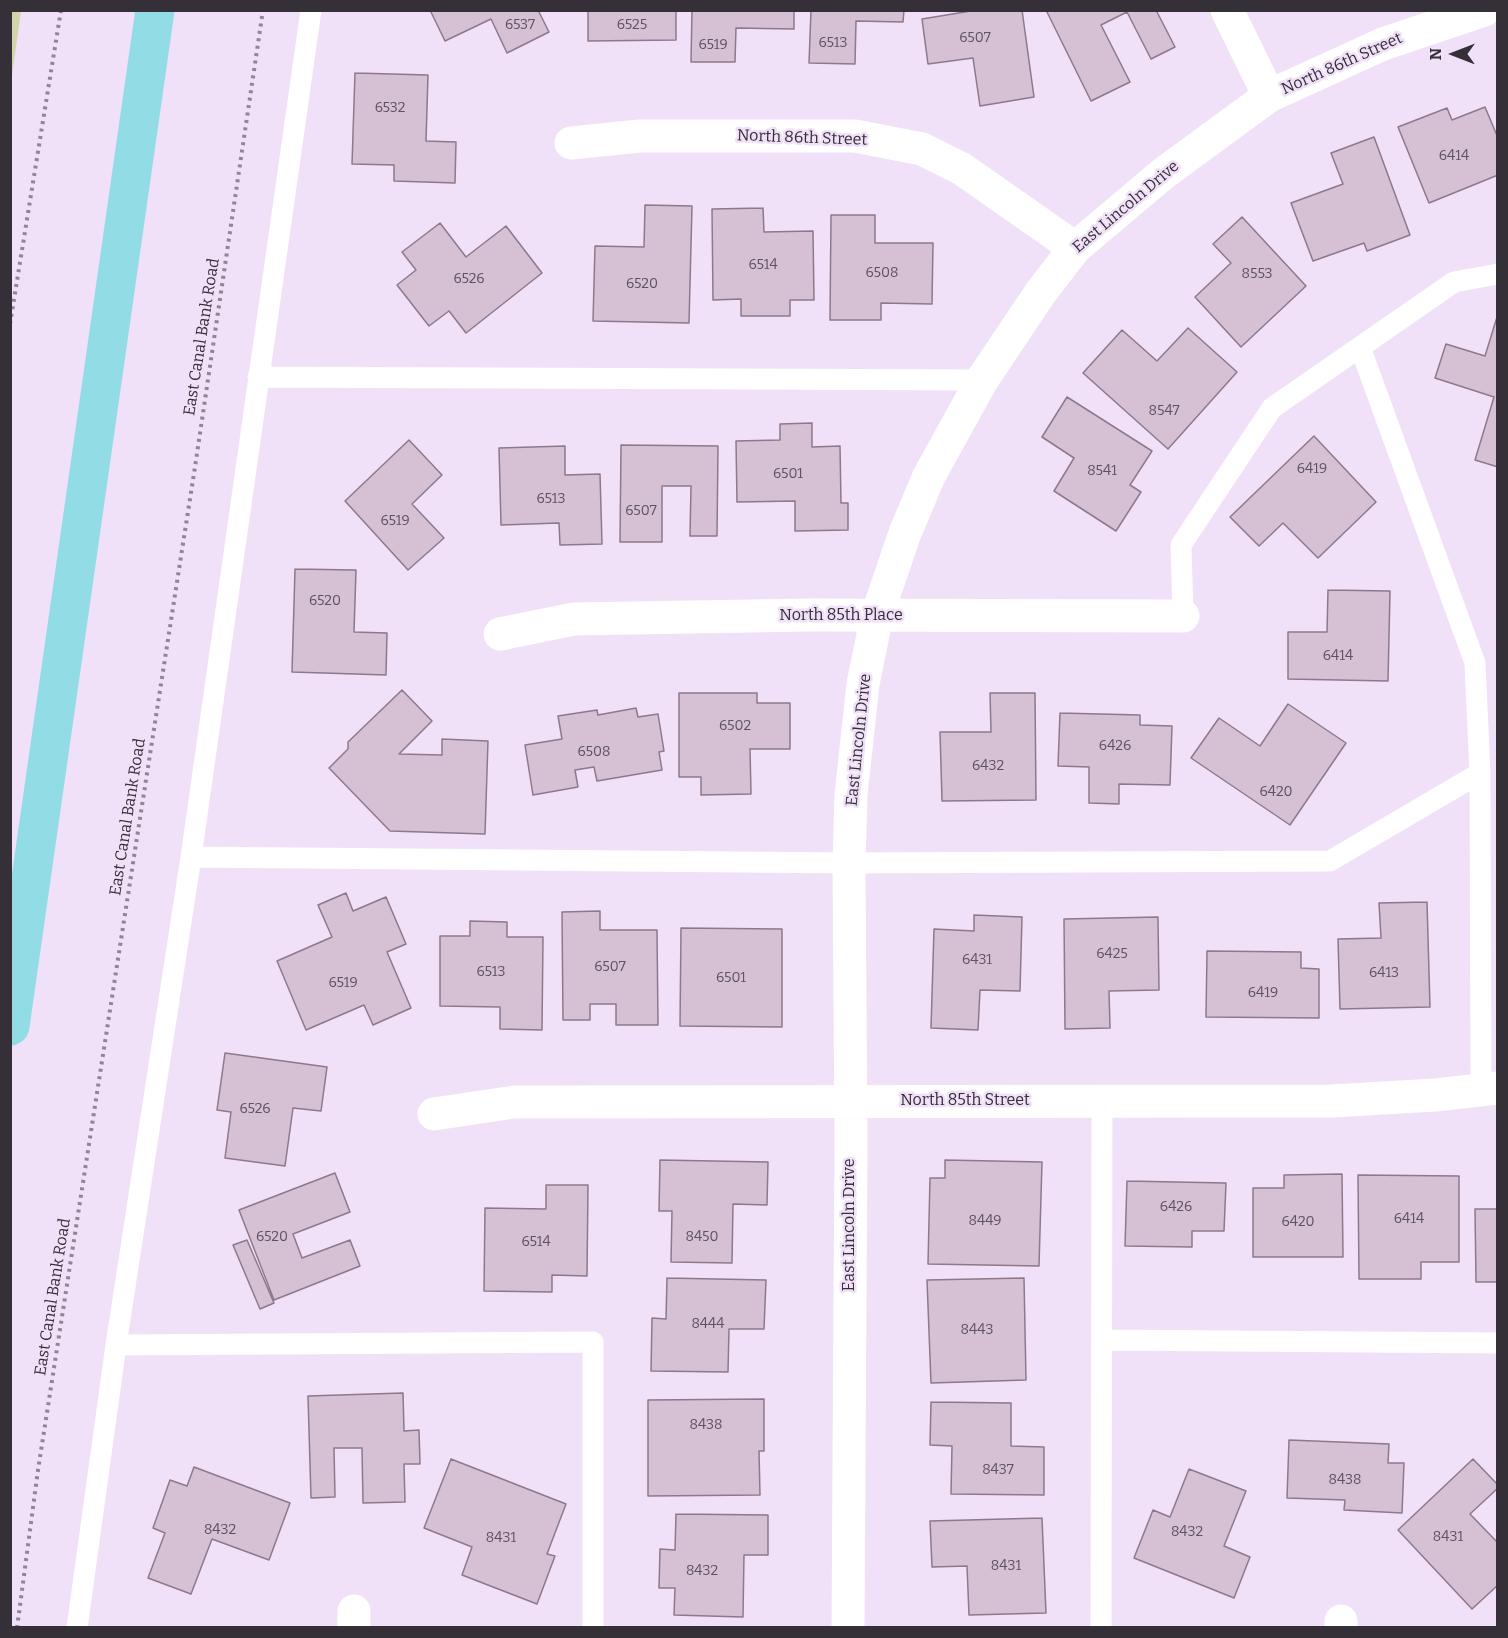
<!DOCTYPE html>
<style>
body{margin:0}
#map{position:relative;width:1508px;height:1638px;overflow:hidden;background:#f0e0f8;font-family:Bitter,serif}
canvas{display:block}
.frame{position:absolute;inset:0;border:12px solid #352f38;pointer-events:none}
.north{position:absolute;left:1424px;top:24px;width:60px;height:60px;-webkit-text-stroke:4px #f0e0f8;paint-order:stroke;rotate:270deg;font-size:16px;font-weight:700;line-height:24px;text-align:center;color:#352f38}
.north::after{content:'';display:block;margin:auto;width:21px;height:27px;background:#352f38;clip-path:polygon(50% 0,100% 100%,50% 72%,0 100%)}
</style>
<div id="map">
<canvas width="1508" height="1638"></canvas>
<div class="frame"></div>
<div class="north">N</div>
</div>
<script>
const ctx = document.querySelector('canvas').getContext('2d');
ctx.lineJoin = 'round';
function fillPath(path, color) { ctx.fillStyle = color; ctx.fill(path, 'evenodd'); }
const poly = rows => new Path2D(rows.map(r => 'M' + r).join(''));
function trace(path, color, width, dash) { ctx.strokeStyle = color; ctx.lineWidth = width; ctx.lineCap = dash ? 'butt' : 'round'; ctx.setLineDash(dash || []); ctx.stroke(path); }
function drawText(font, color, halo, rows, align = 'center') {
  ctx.font = font + ' Bitter,serif'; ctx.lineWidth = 5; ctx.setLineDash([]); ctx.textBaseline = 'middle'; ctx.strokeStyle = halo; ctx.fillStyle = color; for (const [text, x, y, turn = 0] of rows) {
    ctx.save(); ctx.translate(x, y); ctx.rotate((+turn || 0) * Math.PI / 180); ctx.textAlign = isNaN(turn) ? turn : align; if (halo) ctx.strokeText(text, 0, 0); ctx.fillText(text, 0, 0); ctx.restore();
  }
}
const green = poly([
 [11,10,21,11,11,83,10,11]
]);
const canal = poly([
 [10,1026,155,10]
]);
const building = poly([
 [430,10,538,10,549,32,507,53,491,19,445,41,430,10],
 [588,10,676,10,676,40,588,41,588,10],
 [692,10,794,10,794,29,736,28,735,62,691,62,692,10],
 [811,10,904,10,903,22,856,21,855,64,809,63,811,10],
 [977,10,1022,10,1034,97,980,106,973,58,928,64,922,19,977,10],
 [1046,10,1156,10,1175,47,1151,59,1127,12,1101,25,1130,82,1091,101,1046,10],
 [355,73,428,75,426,141,456,142,455,183,394,181,394,165,352,164,355,73],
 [1485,107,1498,138,1498,175,1429,203,1398,127,1447,108,1452,120,1485,107],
 [1374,137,1410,235,1367,251,1364,243,1313,261,1291,203,1343,184,1331,153,1374,137],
 [645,205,692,206,689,323,593,321,595,246,644,247,645,205],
 [763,208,764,232,813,231,814,300,790,300,790,316,741,316,741,299,713,300,712,209,763,208],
 [831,215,875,215,875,243,933,243,932,304,881,303,881,320,830,320,831,215],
 [1242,217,1306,286,1241,347,1195,297,1231,263,1213,244,1242,217],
 [440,223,466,257,506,226,542,273,466,333,449,311,429,326,397,285,416,270,402,252,440,223],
 [1497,317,1498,317,1498,467,1475,460,1494,397,1435,378,1446,344,1485,356,1497,317],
 [1188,328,1237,372,1168,449,1083,373,1122,330,1157,361,1188,328],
 [1067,397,1152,451,1130,485,1141,492,1116,531,1054,491,1074,458,1042,437,1067,397],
 [812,423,812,447,840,446,841,503,848,503,848,530,795,531,795,501,737,502,736,441,780,440,780,424,812,423],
 [1314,436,1376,502,1318,558,1283,523,1259,546,1230,517,1314,436],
 [409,440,442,475,412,504,444,538,408,570,345,501,409,440],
 [621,445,718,446,717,536,690,536,691,486,662,486,662,542,620,542,621,445],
 [565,446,565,475,600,474,602,544,560,545,559,523,501,525,499,448,565,446],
 [295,569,356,570,354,632,387,633,386,675,292,672,295,569],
 [1328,590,1390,591,1388,681,1288,679,1288,632,1327,632,1328,590],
 [402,690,432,721,399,754,442,755,442,739,488,741,485,834,390,831,329,768,348,749,348,742,402,690],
 [679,693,757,693,757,703,790,703,790,749,750,749,751,794,701,795,701,777,679,777,679,693],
 [990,693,1035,693,1036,800,942,801,940,732,991,732,990,693],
 [1288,704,1346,743,1290,825,1191,758,1219,718,1260,746,1288,704],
 [636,708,638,717,658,714,664,751,659,752,662,770,597,781,594,767,575,770,578,787,533,795,525,745,562,739,558,716,597,710,598,715,636,708],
 [1060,713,1140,715,1140,725,1172,726,1170,785,1119,784,1119,804,1089,803,1089,767,1058,766,1060,713],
 [346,893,353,911,386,897,406,944,387,952,411,1008,373,1025,364,1005,306,1030,277,961,332,937,318,905,346,893],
 [1427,902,1430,1007,1340,1009,1338,939,1381,938,1379,903,1427,902],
 [600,911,600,930,657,930,658,1025,616,1025,616,1004,590,1004,590,1020,563,1020,562,912,600,911],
 [974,915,1022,917,1020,991,980,990,978,1030,931,1028,934,929,974,931,974,915],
 [1158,917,1159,990,1109,991,1110,1028,1065,1029,1064,919,1158,917],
 [470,921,507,922,507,937,543,937,542,1030,500,1029,500,1007,440,1006,440,936,470,936,470,921],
 [681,928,782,929,782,1027,680,1026,681,928],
 [1207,951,1301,952,1301,968,1319,969,1319,1018,1206,1017,1207,951],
 [225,1053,327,1067,321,1111,293,1108,285,1166,225,1158,231,1112,217,1110,225,1053],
 [660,1160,768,1162,767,1205,733,1204,732,1263,671,1262,672,1211,659,1211,660,1160],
 [945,1160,1042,1162,1039,1266,928,1264,930,1178,945,1178,945,1160],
 [335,1173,350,1212,293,1234,302,1258,350,1240,360,1266,274,1300,239,1210,335,1173],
 [1342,1174,1343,1257,1253,1257,1253,1188,1284,1188,1284,1175,1342,1174],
 [1358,1175,1459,1176,1459,1262,1421,1262,1421,1279,1359,1279,1358,1175],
 [1127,1181,1226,1183,1224,1231,1192,1231,1192,1247,1125,1246,1127,1181],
 [546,1185,588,1185,587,1276,552,1275,552,1292,484,1291,485,1208,546,1209,546,1185],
 [1475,1209,1498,1209,1498,1282,1476,1282,1475,1209],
 [247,1240,274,1303,260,1309,233,1245,247,1240],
 [667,1278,766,1280,764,1329,729,1329,728,1372,651,1371,652,1318,666,1319,667,1278],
 [1024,1278,1026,1380,931,1383,927,1280,1024,1278],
 [403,1393,404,1431,419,1430,420,1464,404,1464,405,1502,363,1503,362,1448,334,1448,335,1497,311,1498,308,1396,403,1393],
 [764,1399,764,1451,759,1451,760,1495,648,1496,648,1400,764,1399],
 [931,1402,1011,1403,1011,1446,1044,1447,1044,1495,951,1494,952,1446,930,1445,931,1402],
 [1289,1440,1389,1444,1388,1463,1404,1463,1402,1513,1344,1510,1345,1500,1287,1498,1289,1440],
 [451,1459,566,1504,547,1554,555,1556,537,1604,462,1575,472,1547,424,1528,451,1459],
 [1473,1459,1498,1485,1498,1488,1470,1514,1498,1543,1498,1585,1472,1609,1398,1530,1473,1459],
 [194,1467,290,1503,269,1560,212,1539,191,1594,148,1578,165,1533,153,1528,170,1480,187,1486,194,1467],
 [1189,1469,1246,1491,1224,1546,1250,1557,1234,1598,1134,1558,1153,1510,1170,1517,1189,1469],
 [676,1514,768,1515,768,1555,744,1555,743,1617,674,1615,675,1588,659,1588,660,1549,675,1550,676,1514],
 [1042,1518,1046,1613,969,1615,967,1566,932,1567,930,1521,1042,1518]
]);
const path = poly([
 [10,324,61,10],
 [17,1628,38,1470,195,467,263,10]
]);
const service = poly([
 [1360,347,1475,663,1480,773,1481,1090],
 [258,377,982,380],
 [1183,616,1181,545,1272,408,1454,282,1498,274],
 [191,857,849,863,1330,861,1480,773],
 [1103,1340,1498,1343],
 [116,1345,593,1342,593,1628],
 [77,1628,116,1345,191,857,311,10],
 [1101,1628,1102,1100]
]);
const minor = poly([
 [1227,10,1269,96],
 [571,143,640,136,855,136,922,149,962,169,1075,248],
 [500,634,574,619,809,615,1183,616],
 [434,1114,514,1102,1332,1101,1435,1095,1498,1088],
 [354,1628,354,1611],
 [848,1628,851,1140,849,863,851,795,863,684,877,615,905,533,929,476,982,380,1041,292,1075,248,1164,173,1269,96,1383,44,1484,10],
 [1341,1628,1341,1621]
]);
const numberNames = [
 ["6537",520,25],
 ["6525",632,25],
 ["6507",975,38],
 ["6513",833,43],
 ["6519",713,45],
 ["6532",390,108],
 ["6414",1454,156],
 ["6514",763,265],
 ["6508",882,273],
 ["8553",1257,274],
 ["6526",469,279],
 ["6520",642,284],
 ["8547",1164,411],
 ["6419",1312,469],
 ["8541",1102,471],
 ["6501",788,474],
 ["6513",551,499],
 ["6507",641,511],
 ["6519",395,521],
 ["6520",325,601],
 ["6414",1338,656],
 ["6502",735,726],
 ["6426",1115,746],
 ["6508",594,752],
 ["6432",988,766],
 ["6420",1276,792],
 ["6425",1112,954],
 ["6431",977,960],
 ["6507",610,967],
 ["6513",491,972],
 ["6413",1384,973],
 ["6501",731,978],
 ["6519",343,983],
 ["6419",1263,993],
 ["6526",255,1109],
 ["6426",1176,1207],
 ["6414",1409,1219],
 ["8449",985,1221],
 ["6420",1298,1222],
 ["6520",272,1237],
 ["8450",702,1237],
 ["6514",536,1242],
 ["8444",708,1324],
 ["8443",977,1330],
 ["8438",706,1425],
 ["8437",998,1470],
 ["8438",1345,1480],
 ["8432",220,1530],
 ["8432",1187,1532],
 ["8431",1448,1537],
 ["8431",501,1538],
 ["8431",1006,1566],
 ["8432",702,1571]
];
const streetNames = [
 ["North 86th Street",1342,64,-24],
 ["North 86th Street",802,138,2],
 ["East Lincoln Drive",1126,207,-40],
 ["East Canal Bank Road",202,337,-81],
 ["North 85th Place",841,616],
 ["East Lincoln Drive",859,740,-84],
 ["East Canal Bank Road",128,817,-81],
 ["North 85th Street",965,1101],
 ["East Lincoln Drive",850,1225,-90],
 ["East Canal Bank Road",53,1297,-81]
];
fillPath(green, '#d1d5ab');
trace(canal, '#91dce5', 39);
fillPath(building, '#d6c0d3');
trace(building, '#8d798b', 1.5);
trace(path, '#908595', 4, [3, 4.5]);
trace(service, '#fff', 21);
trace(minor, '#fff', 33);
drawText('14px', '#5d535f', null, numberNames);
drawText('16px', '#352f38', '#f0e0f8', streetNames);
</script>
